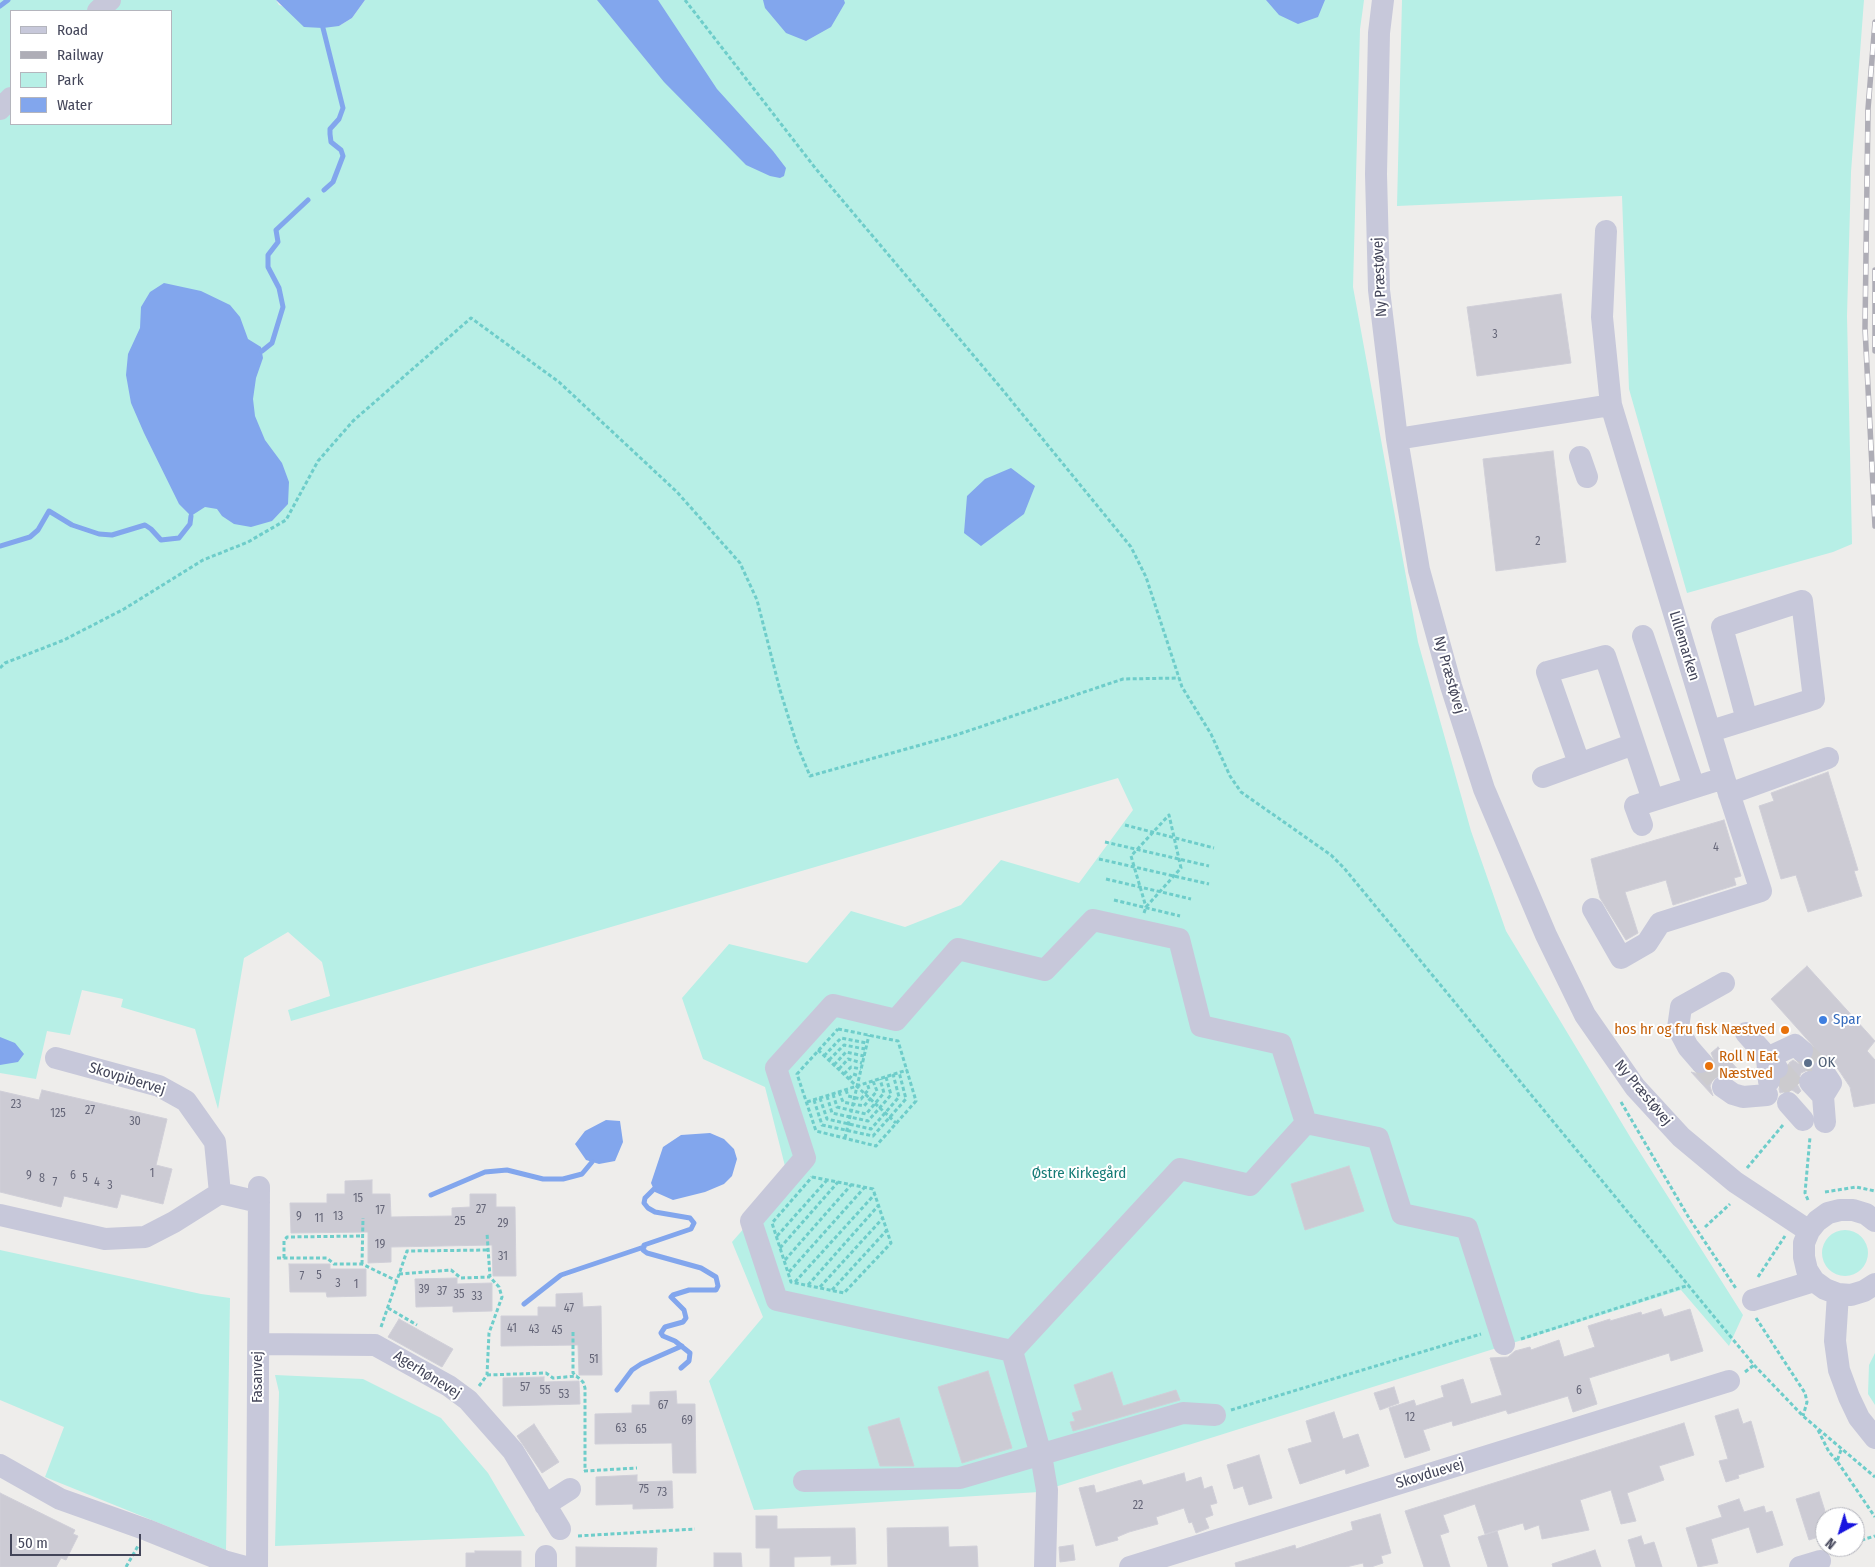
<!DOCTYPE html>
<meta charset="utf-8">
<style>
body{margin:0}
#map{position:relative;width:1875px;height:1567px;overflow:hidden;background:#eeedeb;font-family:"Fira Sans Condensed",sans-serif}
canvas{display:block}
.legend{position:absolute;left:10px;top:10px;width:162px;height:115px;box-sizing:border-box;background:#fff;border:1px solid #b4b5bd;margin:0;padding:6px 9px;list-style:none;font-size:15px;color:#434559}
.legend li{display:flex;align-items:center;gap:10px;height:25px}
.legend b{width:25px;border:1px solid #b4b5bd}
.north{position:absolute;left:1815px;top:1507px;width:50px;height:50px;box-sizing:border-box;background:#fff;border:1px solid #b4b5bd;border-radius:50%;rotate:219deg;font-size:14px;font-weight:700;line-height:20px;text-align:center;color:#434559}
.north::after{content:'';display:block;margin:auto;width:18px;height:22px;background:#1814df;clip-path:polygon(50% 0,100% 100%,50% 72%,0 100%)}
.scale{position:absolute;left:10px;top:1534px;width:131px;height:22px;box-sizing:border-box;border:2px solid #434559;border-top:0;padding-left:6px;font-size:15px;line-height:18px;white-space:nowrap;color:#434559;-webkit-text-stroke:4px #fff;paint-order:stroke}
</style>
<div id="map">
<canvas width="1875" height="1567"></canvas>
<ul class="legend">
<li><b style="height:6px;background:#c7c8da"></b>Road</li>
<li><b style="height:6px;background:#aeadb6"></b>Railway</li>
<li><b style="height:14px;background:#b7efe6"></b>Park</li>
<li><b style="height:14px;background:#82a6ed"></b>Water</li>
</ul>
<div class="north">N</div>
<div class="scale">50 m</div>
</div>
<script>
const ctx = document.querySelector('canvas').getContext('2d');
ctx.lineJoin = 'round';
function fillPath(path, color) { ctx.fillStyle = color; ctx.fill(path, 'evenodd'); }
const poly = rows => new Path2D(rows.map(r => 'M' + r).join(''));
function trace(path, color, width, dash) { ctx.strokeStyle = color; ctx.lineWidth = width; ctx.lineCap = dash ? 'butt' : 'round'; ctx.setLineDash(dash || []); ctx.stroke(path); }
function drawText(font, color, halo, rows, align = 'center') {
  ctx.font = font + ' "Fira Sans Condensed",sans-serif'; ctx.lineWidth = 4; ctx.setLineDash([]); ctx.textBaseline = 'middle'; ctx.strokeStyle = halo; ctx.fillStyle = color; for (const [text, x, y, turn = 0] of rows) {
    ctx.save(); ctx.translate(x, y); ctx.rotate((+turn || 0) * Math.PI / 180); ctx.textAlign = isNaN(turn) ? turn : align; if (halo) ctx.strokeText(text, 0, 0); ctx.fillText(text, 0, 0); ctx.restore();
  }
}
const green = poly([
 [0,0,102,0,91,11,11,11,11,88,0,99],
 [119,0,276,0,279,5,339,26,352,18,365,0,1364,0,1360,29,1353,287,1418,642,1471,831,1506,931,1632,1140,1743,1315,1729,1346,1681,1290,1039,1492,754,1510,709,1381,763,1317,732,1242,788,1178,765,1087,703,1059,682,998,729,944,807,963,851,911,905,927,961,905,1001,860,1079,883,1133,810,1118,778,291,1021,288,1010,330,996,322,962,288,932,244,958,218,1109,195,1029,121,1007,123,999,82,990,70,1035,47,1031,36,1079,0,1073,0,119,11,108,11,124,171,124,171,11,108,11],
 [1402,0,1864,0,1851,172,1847,316,1852,544,1833,552,1687,593,1629,389,1622,196,1397,206],
 '1822 1253a23 23 0 1 1 46 0a23 23 0 1 1-46 0Z',
 [0,1250,201,1294,230,1298,226,1550,45,1477,64,1427,0,1400],
 [1875,1353,1875,1405,1868,1394,1869,1365],
 [275,1375,363,1379,441,1418,488,1473,525,1536,275,1546,279,1392]
]);
const water = poly([
 [276,0,365,0,352,18,339,26,323,28,304,27],
 [597,0,658,0,717,89,773,151,786,168,784,176,780,178,770,176,746,165,664,82],
 [763,0,844,0,845,3,831,27,806,41,786,33,765,8],
 [1266,0,1325,0,1318,17,1298,24,1279,15],
 [164,283,201,291,230,305,240,317,248,339,261,347,263,358,256,378,253,399,255,416,265,440,282,463,289,482,288,504,272,521,251,527,234,524,222,516,217,509,205,507,191,516,179,504,144,433,131,403,126,375,128,354,140,328,141,307,150,292],
 [1011,468,1035,486,1024,514,981,546,964,533,967,496,985,479],
 [0,1037,15,1043,24,1054,18,1062,0,1065],
 [606,1120,620,1121,623,1142,615,1161,599,1164,586,1160,575,1144,585,1131],
 [710,1133,724,1139,734,1149,737,1159,732,1176,724,1184,705,1192,673,1200,655,1192,651,1183,663,1147,681,1135]
]);
const stream = poly([
 [0,6,8,0],
 [323,28,343,108,339,119,330,129,330,134,331,142,341,150,343,156,333,182,324,190],
 [262,351,272,343,283,307,279,288,268,267,268,255,278,242,276,230,308,200],
 [0,546,30,537,38,530,49,511,72,525,99,534,112,535,145,525,151,529,161,540,179,538,190,524,191,516],
 [654,1189,645,1198,644,1203,648,1208,655,1212,690,1218,694,1223,691,1229,644,1245,643,1250,647,1253,701,1268,716,1277,718,1286,716,1290,689,1290,673,1295,671,1297,684,1310,686,1318,683,1322,665,1327,661,1333,663,1336,675,1341,690,1353,689,1361,681,1368],
 [431,1195,485,1172,507,1170,543,1179,563,1179,582,1174,592,1162],
 [524,1304,561,1275,644,1247],
 [617,1390,632,1370,641,1364,682,1346]
]);
const building = poly([
 [1561,294,1571,363,1477,376,1467,307,1561,294],
 [1553,451,1566,562,1496,571,1483,459,1553,451],
 [1828,772,1858,870,1854,871,1862,896,1808,912,1796,875,1781,879,1759,806,1774,801,1771,793,1828,772],
 [1724,820,1741,876,1734,878,1736,885,1673,905,1666,880,1625,892,1638,933,1626,940,1600,898,1591,859,1724,820],
 [1807,966,1875,1041,1867,1051,1875,1060,1875,1103,1854,1107,1850,1087,1834,1063,1823,1058,1815,1060,1810,1069,1801,1073,1797,1084,1801,1091,1798,1094,1792,1090,1780,1093,1779,1089,1782,1080,1790,1072,1789,1063,1793,1060,1799,1064,1807,1063,1812,1059,1814,1047,1771,999,1807,966],
 [1718,1047,1740,1072,1733,1078,1724,1074,1713,1079,1710,1086,1713,1096,1691,1072,1703,1075,1710,1072,1714,1060,1711,1053,1718,1047],
 [42,1090,167,1119,156,1165,172,1169,163,1204,121,1194,117,1208,64,1196,61,1207,0,1192,0,1091,39,1100,42,1090],
 [1349,1166,1364,1211,1305,1230,1291,1184,1349,1166],
 [372,1180,372,1194,390,1194,391,1217,452,1216,452,1208,470,1207,470,1194,496,1194,496,1207,515,1207,516,1276,493,1276,492,1245,391,1247,391,1262,368,1263,368,1232,291,1233,290,1203,327,1203,327,1194,345,1194,345,1181,372,1180],
 [289,1264,330,1264,330,1269,366,1269,366,1296,327,1297,326,1292,290,1292,289,1264],
 [457,1278,457,1284,492,1283,492,1311,453,1312,453,1306,416,1307,415,1279,457,1278],
 [582,1293,583,1307,601,1306,602,1375,579,1375,578,1345,501,1346,501,1316,538,1316,538,1307,556,1307,556,1294,582,1293],
 [1661,1309,1664,1317,1690,1309,1703,1351,1671,1361,1669,1353,1589,1378,1597,1404,1573,1412,1568,1396,1508,1414,1506,1410,1453,1426,1452,1421,1423,1430,1430,1450,1405,1458,1389,1408,1414,1400,1416,1406,1444,1397,1441,1386,1463,1379,1471,1404,1502,1395,1490,1358,1508,1357,1515,1351,1530,1347,1531,1350,1559,1340,1564,1357,1595,1347,1588,1326,1610,1319,1610,1321,1641,1312,1642,1315,1661,1309],
 [399,1319,453,1349,442,1367,388,1337,399,1319],
 [988,1371,1012,1448,962,1463,938,1387,988,1371],
 [1112,1372,1123,1406,1176,1390,1180,1400,1073,1431,1070,1422,1075,1421,1072,1413,1082,1410,1074,1385,1112,1372],
 [544,1377,544,1382,579,1381,580,1404,503,1406,503,1378,544,1377],
 [1394,1387,1399,1403,1380,1410,1374,1393,1394,1387],
 [676,1391,677,1404,695,1404,696,1473,673,1473,672,1443,595,1444,595,1414,632,1413,632,1405,650,1405,650,1392,676,1391],
 [1738,1409,1743,1424,1751,1421,1764,1467,1738,1475,1739,1478,1726,1482,1719,1461,1728,1459,1715,1416,1738,1409],
 [1334,1412,1343,1439,1358,1434,1369,1466,1346,1474,1345,1469,1300,1484,1288,1449,1312,1442,1306,1421,1334,1412],
 [899,1418,914,1466,880,1466,868,1427,899,1418],
 [1684,1423,1694,1455,1659,1466,1664,1480,1627,1493,1636,1521,1621,1524,1611,1490,1580,1500,1589,1530,1542,1539,1539,1525,1525,1530,1523,1523,1485,1534,1475,1504,1443,1515,1449,1532,1440,1535,1450,1567,1424,1567,1405,1511,1684,1423],
 [534,1424,559,1462,542,1473,517,1436,534,1424],
 [1259,1455,1272,1498,1249,1505,1243,1486,1234,1489,1227,1465,1259,1455],
 [1184,1473,1186,1482,1201,1477,1204,1489,1212,1486,1217,1503,1210,1505,1213,1515,1205,1518,1209,1528,1196,1533,1192,1522,1189,1523,1184,1508,1156,1517,1158,1524,1129,1532,1117,1537,1118,1540,1096,1546,1079,1488,1094,1485,1096,1493,1141,1480,1143,1485,1184,1473],
 [637,1475,637,1482,672,1481,673,1508,633,1509,633,1504,596,1505,596,1477,637,1475],
 [1819,1492,1825,1511,1825,1535,1809,1540,1796,1499,1819,1492],
 [0,1493,75,1530,73,1534,78,1536,66,1560,61,1558,56,1567,0,1567,0,1493],
 [1739,1499,1744,1512,1764,1506,1766,1513,1772,1511,1783,1545,1757,1553,1749,1527,1711,1539,1718,1563,1698,1567,1686,1528,1722,1517,1718,1506,1739,1499],
 [1380,1514,1391,1553,1381,1556,1383,1563,1371,1567,1364,1567,1363,1563,1346,1567,1236,1567,1235,1563,1272,1552,1295,1545,1296,1549,1353,1530,1351,1522,1380,1514],
 [756,1516,777,1516,777,1529,855,1528,856,1564,831,1565,831,1556,794,1557,794,1567,770,1567,770,1548,756,1548,756,1516],
 [948,1527,949,1547,977,1546,978,1567,888,1567,887,1528,948,1527],
 [1497,1531,1508,1567,1488,1567,1478,1537,1497,1531],
 [1641,1536,1644,1545,1654,1542,1662,1567,1636,1567,1628,1540,1641,1536],
 [1073,1545,1075,1560,1060,1562,1059,1547,1073,1545],
 [576,1547,657,1548,656,1567,576,1567,576,1547],
 [1595,1550,1601,1567,1553,1567,1552,1564,1595,1550],
 [475,1551,521,1551,521,1567,466,1567,466,1553,475,1553,475,1551],
 [714,1553,741,1553,742,1567,714,1567,714,1553]
]);
const minorTunnel = poly([
 [1802,1051,1823,1071],
 [1701,1062,1723,1087],
 [1780,1071,1799,1093]
]);
const path = poly([
 [685,0,816,169,1001,388,1131,547,1146,577,1182,687,1211,734,1230,776,1241,792,1331,855,1344,868,1754,1365,1803,1416,1875,1477],
 [0,668,5,663,64,640,124,609,203,560,248,542,286,520,318,461,353,421,471,318,559,382,677,492,740,563,757,600,780,690,797,745,810,776,956,735,1123,679,1179,678],
 [1125,825,1214,848],
 [1105,842,1209,866],
 [1099,859,1209,884],
 [1106,879,1191,899],
 [1114,900,1180,916],
 [1144,913,1146,907,1181,868,1169,815,1131,856,1146,907],
 [838,1029,898,1041,916,1101,876,1146,816,1131,797,1074,838,1029],
 [818,1050,896,1123],
 [824,1056,841,1038,867,1043],
 [829,1060,844,1045,865,1049],
 [834,1065,846,1052,864,1056],
 [839,1069,848,1059,862,1063],
 [844,1074,851,1067,861,1069],
 [849,1079,853,1074,859,1076],
 [846,1090,848,1096,861,1099,869,1089,867,1083],
 [839,1092,843,1102,864,1106,877,1091,873,1081],
 [833,1094,837,1107,866,1114,884,1093,880,1079],
 [827,1096,832,1113,868,1121,891,1095,886,1077],
 [820,1098,827,1119,871,1129,899,1097,893,1074],
 [814,1100,822,1125,873,1136,906,1099,899,1072],
 [807,1102,907,1070],
 [1621,1102,1689,1218,1737,1290],
 [845,1138,869,1035],
 [1747,1168,1783,1125],
 [812,1177,873,1189,891,1243,844,1293,791,1282,772,1223,812,1177],
 [1825,1192,1856,1187,1875,1191],
 [1808,1200,1805,1193,1810,1137],
 [1705,1227,1730,1204],
 [777,1236,827,1180],
 [780,1248,838,1182],
 [277,1258,327,1258,334,1264,362,1264,397,1281],
 [284,1258,284,1241,287,1237,363,1236],
 [785,1260,851,1185],
 [362,1264,363,1218],
 [789,1272,864,1188],
 [399,1274,451,1270,461,1278,490,1277],
 [1758,1277,1785,1236],
 [795,1282,875,1194],
 [808,1285,878,1206],
 [820,1287,883,1218],
 [832,1290,887,1230],
 [388,1308,417,1325],
 [1756,1318,1805,1393,1807,1402,1803,1416],
 [381,1327,407,1251,488,1250],
 [573,1332,573,1373,583,1382,585,1388,585,1471],
 [1521,1339,1689,1285],
 [1745,1372,1754,1365],
 [487,1375,546,1373,553,1378,577,1376],
 [479,1386,487,1375,489,1333,502,1297,499,1287,490,1277,487,1233],
 [1231,1410,1481,1334],
 [1818,1430,1829,1452,1837,1461],
 [1841,1450,1837,1461,1875,1517],
 [584,1471,637,1468],
 [578,1536,695,1529],
 [1855,1542,1875,1536],
 [126,1567,138,1546]
]);
const minor = poly([
 [1383,0,1379,33,1376,174,1379,290,1397,439,1419,570,1451,686,1484,789,1546,935,1585,1015,1635,1087,1681,1137,1735,1182,1809,1231],
 [98,11,110,0],
 [0,109,11,98],
 [1606,231,1602,317,1611,405],
 [1397,439,1611,405,1724,778,1635,806,1642,825],
 [1580,457,1587,477],
 [1643,636,1694,787],
 [1711,731,1814,699,1802,601,1722,627,1747,720],
 [1579,763,1547,672,1605,656,1653,800],
 [1543,777,1634,744],
 [1729,794,1828,758],
 [1593,909,1621,958,1647,943,1660,923,1761,891,1724,778],
 [1746,1033,1777,1068],
 [56,1058,159,1086,186,1101,215,1142,220,1193,259,1202],
 [1701,1062,1688,1047,1678,1028,1681,1007,1724,983],
 [1823,1071,1831,1083,1823,1096],
 [1769,1081,1767,1058,1795,1045,1802,1051],
 [1810,1082,1823,1096,1825,1122],
 [1723,1087,1733,1094,1743,1097,1767,1095],
 [1788,1103,1803,1120],
 [0,1215,105,1239,145,1237,174,1222,220,1193],
 [1875,1221,1866,1214,1853,1210,1840,1210,1828,1213,1817,1221,1809,1231,1804,1243,1804,1257,1807,1270,1814,1281,1825,1289,1838,1294,1851,1295,1864,1291,1875,1284],
 [1838,1294,1835,1341,1839,1370,1849,1397,1859,1418,1875,1438],
 [1753,1300,1814,1281],
 [259,1344,375,1345,449,1386,468,1400,513,1451,560,1529],
 [1012,1351,777,1300,751,1221,805,1158,776,1068,833,1005,896,1020,958,949,1045,970,1093,920,1179,939,1201,1026,1281,1044,1306,1123],
 [0,1465,60,1499,147,1530,224,1561,246,1567],
 [804,1481,960,1478,1183,1413,1215,1415],
 [545,1505,570,1489],
 [546,1556,546,1567],
 [257,1567,259,1187],
 [1045,1567,1047,1490,1041,1455,1012,1351,1180,1169,1250,1185,1306,1123,1378,1138,1402,1214,1467,1228,1504,1344],
 [1130,1567,1729,1381],
 [1800,1567,1820,1561]
]);
const rail = poly([
 [1875,22,1868,109,1865,328,1875,526],
 [1875,270,1875,351]
]);
const markers = [
 [1823,1020,5,"#3f7fe0"],
 [1785,1030,5,"#e8710a"],
 [1808,1063,5,"#5c6f8a"],
 [1709,1066,5,"#e8710a"]
];
const numberNames = [
 ["3",1495,335],
 ["2",1538,542],
 ["4",1716,848],
 ["23",16,1105],
 ["27",90,1111],
 ["125",58,1114],
 ["30",135,1122],
 ["1",152,1174],
 ["9",29,1176],
 ["6",73,1176],
 ["8",42,1179],
 ["5",85,1179],
 ["7",55,1183],
 ["4",97,1183],
 ["3",110,1186],
 ["15",358,1199],
 ["27",481,1210],
 ["17",380,1211],
 ["9",299,1217],
 ["13",338,1217],
 ["11",319,1219],
 ["25",460,1222],
 ["29",503,1224],
 ["19",380,1245],
 ["31",503,1257],
 ["5",319,1276],
 ["7",302,1277],
 ["3",338,1284],
 ["1",356,1285],
 ["39",424,1290],
 ["37",442,1292],
 ["35",459,1295],
 ["33",477,1297],
 ["47",569,1309],
 ["41",512,1329],
 ["43",534,1330],
 ["45",557,1331],
 ["51",594,1360],
 ["57",525,1388],
 ["55",545,1391],
 ["6",1579,1391],
 ["53",564,1395],
 ["67",663,1406],
 ["12",1410,1418],
 ["69",687,1421],
 ["63",621,1429],
 ["65",641,1430],
 ["75",644,1490],
 ["73",662,1493],
 ["22",1138,1506]
];
const streetNames = [
 ["Ny Præstøvej",1380,277,-93],
 ["Lillemarken",1684,646,73],
 ["Ny Præstøvej",1449,675,74],
 ["Skovpibervej",127,1079,17],
 ["Ny Præstøvej",1643,1093,50],
 ["Agerhønevej",427,1375,32],
 ["Fasanvej",258,1377,-90],
 ["Skovduevej",1430,1474,-17]
];
const shopNames = [
 ["Spar",1833,1020]
];
const foodNames = [
 ["hos hr og fru fisk Næstved",1775,1030],
 ["Roll N Eat",1719,1057,"left"],
 ["Næstved",1719,1074,"left"]
];
const serviceNames = [
 ["OK",1818,1063]
];
const parkNames = [
 ["Østre Kirkegård",1079,1174]
];
fillPath(green, '#b7efe6');
fillPath(water, '#82a6ed');
trace(stream, '#82a6ed', 5);
fillPath(building, '#cccbd4');
trace(building, '#d0cfd8', 1);
trace(minorTunnel, '#cccbce', 22, [22, 11]);
trace(path, '#6ecdca', 3, [4, 2.5]);
trace(minor, '#c7c8da', 22);
trace(rail, '#aeadb6', 5.5);
trace(rail, '#fff', 4, [11]);
for (const [x, y, r, color] of markers) { const dot = new Path2D(); dot.arc(x, y, r, 0, 2 * Math.PI); ctx.fillStyle = color; ctx.fill(dot); trace(dot, '#fff', 2); }
drawText('12px', '#656678', null, numberNames);
drawText('15px', '#434559', '#fff', streetNames);
drawText('15px', '#366cbe', '#fff', shopNames, 'left');
drawText('15px', '#c56008', '#fff', foodNames, 'right');
drawText('15px', '#4e5e75', '#fff', serviceNames, 'left');
drawText('15px', '#147b76', '#fff', parkNames);
</script>
